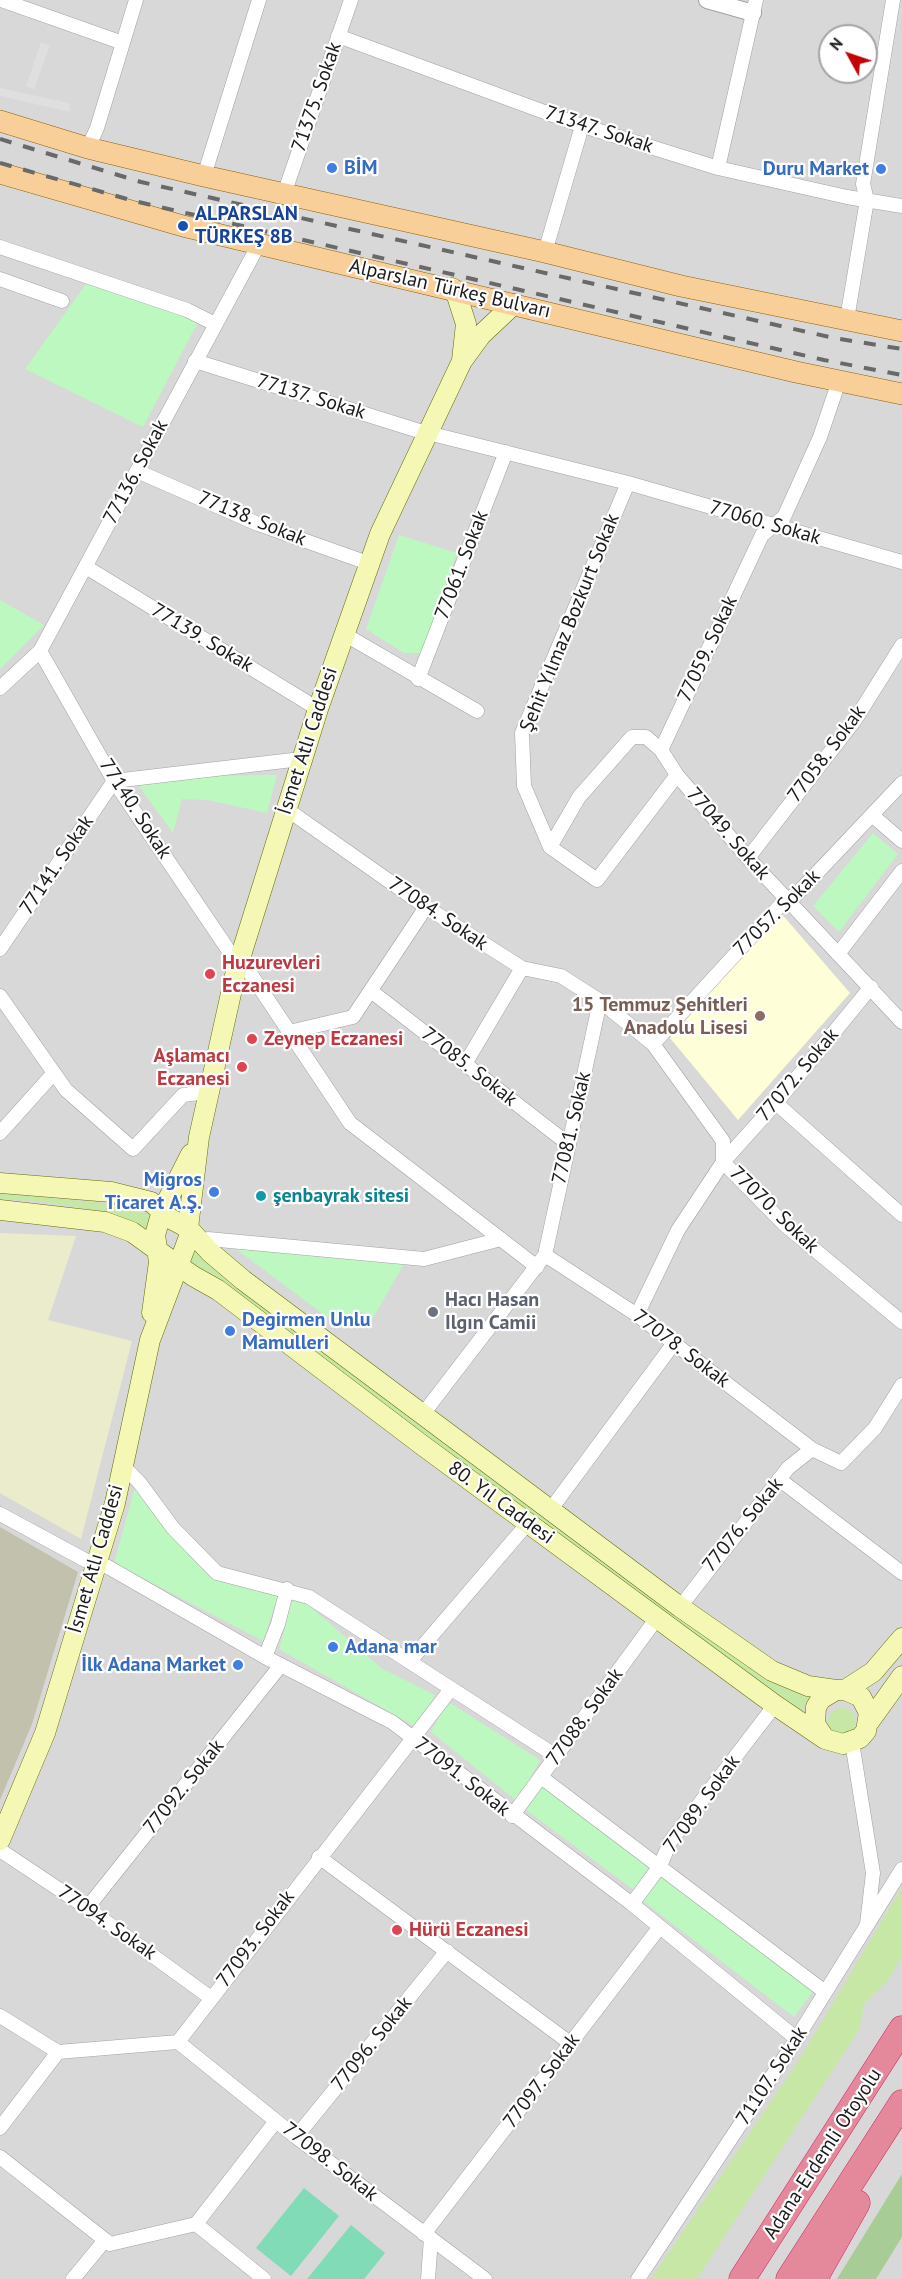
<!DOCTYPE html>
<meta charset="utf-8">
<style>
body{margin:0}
#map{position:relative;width:902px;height:2279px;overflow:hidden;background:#ede9e1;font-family:"PT Sans",sans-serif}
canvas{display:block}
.north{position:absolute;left:818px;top:24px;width:60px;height:60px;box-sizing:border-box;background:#fff;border:2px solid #a4a4a4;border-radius:50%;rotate:310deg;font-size:16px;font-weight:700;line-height:24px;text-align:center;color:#1b1b1b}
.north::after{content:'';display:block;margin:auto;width:21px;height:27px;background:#c30407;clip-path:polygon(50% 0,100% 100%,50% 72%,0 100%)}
</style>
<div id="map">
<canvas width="902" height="2279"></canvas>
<div class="north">N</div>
</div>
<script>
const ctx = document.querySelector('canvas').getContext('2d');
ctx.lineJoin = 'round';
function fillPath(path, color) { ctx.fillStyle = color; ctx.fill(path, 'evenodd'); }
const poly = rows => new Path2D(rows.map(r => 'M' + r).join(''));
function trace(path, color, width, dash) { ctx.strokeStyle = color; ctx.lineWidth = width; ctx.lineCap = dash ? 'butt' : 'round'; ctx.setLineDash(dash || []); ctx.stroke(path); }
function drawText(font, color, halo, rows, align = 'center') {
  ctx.font = font + ' "PT Sans",sans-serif'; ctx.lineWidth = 4.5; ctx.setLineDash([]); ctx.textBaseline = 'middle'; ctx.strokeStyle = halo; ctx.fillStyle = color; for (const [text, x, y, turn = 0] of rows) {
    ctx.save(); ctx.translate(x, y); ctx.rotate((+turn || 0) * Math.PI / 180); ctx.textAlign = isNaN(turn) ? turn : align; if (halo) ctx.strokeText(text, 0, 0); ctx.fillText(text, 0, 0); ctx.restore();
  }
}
const residential = poly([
 [0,0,902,0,902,2279,0,2279],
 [830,36,866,36,866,72,830,72]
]);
const education = poly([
 [780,912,850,993,738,1120,670,1038]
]);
const construction = poly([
 [0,1527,78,1572,32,1724,0,1800]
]);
const farmland = poly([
 [0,1233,76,1236,48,1320,132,1341,81,1539,0,1493]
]);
const grass = poly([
 [0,1192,110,1204,152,1215,147,1231,105,1212,37,1201,0,1199],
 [195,1248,731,1655,768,1678,811,1696,801,1713,188,1266],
 '828 1722a14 14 0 1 1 28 0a14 14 0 1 1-28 0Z',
 [902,1887,902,1957,887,1982,865,2002,859,2030,697,2279,651,2279,801,2057]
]);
const forest = poly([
 [902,2174,902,2237,876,2279,837,2279]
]);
const park = poly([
 [91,277,199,320,143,427,25,369],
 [399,535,457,553,423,653,404,653,366,629],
 [0,600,44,625,0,669],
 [277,775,267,813,208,800,182,799,173,833,138,785,144,777],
 [873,833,898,854,839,932,813,906],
 [232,1246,405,1262,373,1318,360,1311,346,1318,339,1326],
 [135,1487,212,1576,278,1595,263,1641,114,1563],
 [293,1597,305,1602,381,1668,435,1695,416,1727,279,1649],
 [447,1701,540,1760,518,1802,431,1732],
 [544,1785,650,1865,634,1890,526,1810],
 [663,1874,814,1990,794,2017,643,1901]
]);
const pitch = poly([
 [304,2188,339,2216,291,2276,256,2248],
 [351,2225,385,2253,364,2279,307,2279]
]);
const parking = poly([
 [41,42,50,45,34,89,26,86],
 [0,88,69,103,70,112,0,96]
]);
const minor = poly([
 [1,0,123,43],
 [338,36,577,124,718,168,847,197,902,206],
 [88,148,97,128,136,0],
 [718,168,756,0],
 [204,176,259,0],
 [284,194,351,0],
 [0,247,187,310,215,324],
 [545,252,582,126],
 [0,279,62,301],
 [847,319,867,200,863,184,893,0],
 [195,361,416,430,628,483,902,562],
 [839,381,820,437,784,517,762,535,661,750,677,775,748,858,902,1022],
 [137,471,258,524,368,563],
 [628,483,522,733,524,786,550,847,597,880,677,775],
 [86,567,318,709],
 [344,634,477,711],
 [40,651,114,781,229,951,248,970,350,1123,537,1267],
 [418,679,506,452],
 [0,688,40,651,259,244],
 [114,781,301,759],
 [285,808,426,907,522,968,561,976,600,1001,653,1044,723,1141,723,1162,785,1225,902,1322],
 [873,816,902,841],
 [550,847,579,797,632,737,646,737,661,750],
 [748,858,855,720,902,645],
 [0,949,114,781],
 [838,954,902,871],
 [371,991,567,1143],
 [0,996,66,1090,133,1149,183,1095,207,1092],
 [289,1032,353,1017,426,907],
 [653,1044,786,899,797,894,902,783],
 [465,1064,522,968],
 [776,1103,902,1215],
 [0,1133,53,1074],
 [202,1245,208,1239,424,1259,501,1239],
 [545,1255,637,1315,812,1449,841,1463,875,1428,902,1385],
 [637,1315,678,1230,723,1162,776,1103,871,987],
 [423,1414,545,1255,600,1001],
 [123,1466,139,1482,173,1528,217,1573,309,1597,556,1756],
 [779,1479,902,1573],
 [551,1509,674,1343],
 [0,1514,85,1560,108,1567,265,1657,392,1722,632,1904,797,2039],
 [680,1607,788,1468,812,1449],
 [265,1657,278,1624,287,1589],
 [410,1661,528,1523],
 [852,1742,873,1873,867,1924],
 [541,1777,825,1992],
 [512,1816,657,1618],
 [0,1850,87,1908,211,1998],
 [319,1857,570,2043],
 [632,1904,660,1866,670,1842,775,1705],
 [87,1908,281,1665],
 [0,2016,58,2052,178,2042,451,1689],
 [178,2042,296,2137,485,2279],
 [0,2128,58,2052],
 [296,2137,447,1951],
 [0,2157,105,2240],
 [196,2224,264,2279],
 [424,2234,659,1928],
 [73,2279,105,2240,110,2244,196,2224,276,2121],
 [428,2279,431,2238],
 [638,2279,790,2049,902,1869]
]);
const tertiary = poly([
 [707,0,753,13]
]);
const secondary = poly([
 [452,288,457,296,466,324,462,360],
 [0,1183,111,1192,151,1202,171,1219,188,1228,210,1252,243,1280,680,1607,772,1671,808,1686,836,1690],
 [0,1210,105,1222,132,1232,193,1276,218,1290,422,1445,775,1705,825,1739,843,1744,860,1738,866,1731,869,1713,861,1697,845,1690,836,1690,821,1699,816,1707,815,1724,825,1739],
 [152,1313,159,1262,155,1235,162,1211,191,1154],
 [845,1690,873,1672,902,1638],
 [869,1722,902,1676],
 [0,1840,45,1733,115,1503,150,1340,189,1237,188,1228,199,1137,236,971,318,709,380,534,462,361,481,335,514,304]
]);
const primary = poly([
 [0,121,88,148,204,176,545,252,681,286,902,331],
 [0,173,183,226,796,372,902,394]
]);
const motorway = poly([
 [742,2279,902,2029],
 [789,2279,902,2103],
 [814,2279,857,2203]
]);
const rail = poly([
 [0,139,141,182,834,338,902,349],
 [0,163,134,201,824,360,902,375]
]);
const markers = [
 [332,168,6,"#3f7fe0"],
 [881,169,6,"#3f7fe0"],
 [183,226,6,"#1a4fb4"],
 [210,974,6,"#e0444e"],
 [760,1016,6,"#8d6e63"],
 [252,1039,6,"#e0444e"],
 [242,1067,6,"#e0444e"],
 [214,1192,6,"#3f7fe0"],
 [261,1196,6,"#0f9aa8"],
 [433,1312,6,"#6b7280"],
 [230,1331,6,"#3f7fe0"],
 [333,1647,6,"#3f7fe0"],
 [238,1665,6,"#3f7fe0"],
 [397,1930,6,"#e0444e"]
];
const streetNames = [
 ["71375. Sokak",317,97,-71],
 ["71347. Sokak",599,130,18],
 ["Alparslan Türkeş Bulvarı",450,289,13],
 ["77137. Sokak",311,397,17],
 ["77136. Sokak",136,472,-62],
 ["77138. Sokak",252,519,22],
 ["77060. Sokak",765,523,16],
 ["77061. Sokak",462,565,-69],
 ["Şehit Yılmaz Bozkurt Sokak",570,623,-68],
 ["77139. Sokak",202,638,31],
 ["77059. Sokak",708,649,-65],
 ["İsmet Atlı Caddesi",308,741,-72],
 ["77058. Sokak",827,754,-53],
 ["77140. Sokak",135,809,57],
 ["77049. Sokak",728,834,49],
 ["77141. Sokak",57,865,-56],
 ["77057. Sokak",777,913,-45],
 ["77084. Sokak",438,914,34],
 ["77085. Sokak",469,1067,38],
 ["77072. Sokak",798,1075,-50],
 ["77081. Sokak",572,1128,-77],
 ["77070. Sokak",774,1210,44],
 ["77078. Sokak",681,1349,37],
 ["80. Yıl Caddesi",501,1503,36],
 ["77076. Sokak",743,1525,-51],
 ["İsmet Atlı Caddesi",96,1559,-74],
 ["77088. Sokak",585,1717,-54],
 ["77091. Sokak",462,1777,38],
 ["77092. Sokak",184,1787,-51],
 ["77089. Sokak",702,1804,-54],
 ["77094. Sokak",107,1923,35],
 ["77093. Sokak",256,1939,-53],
 ["77096. Sokak",372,2044,-51],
 ["71107. Sokak",772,2076,-57],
 ["77097. Sokak",542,2081,-53],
 ["Adana-Erdemli Otoyolu",823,2154,-57],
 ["77098. Sokak",330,2162,38]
];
const shopNames = [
 ["BİM",344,168],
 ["Duru Market",869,169,"right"],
 ["Migros",202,1180,"right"],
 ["Ticaret A.Ş.",202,1203,"right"],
 ["Degirmen Unlu",242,1320],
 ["Mamulleri",242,1343],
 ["Adana mar",345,1647],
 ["İlk Adana Market",226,1665,"right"]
];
const transitNames = [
 ["ALPARSLAN",195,214],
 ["TÜRKEŞ 8B",195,237]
];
const healthNames = [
 ["Huzurevleri",222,963],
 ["Eczanesi",222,986],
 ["Zeynep Eczanesi",264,1039],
 ["Aşlamacı",230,1056,"right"],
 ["Eczanesi",230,1079,"right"],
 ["Hürü Eczanesi",409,1930]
];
const educationNames = [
 ["15 Temmuz Şehitleri",748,1005],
 ["Anadolu Lisesi",748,1028]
];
const cultureNames = [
 ["şenbayrak sitesi",273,1196]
];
const worshipNames = [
 ["Hacı Hasan",445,1300],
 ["Ilgın Camii",445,1323]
];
fillPath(residential, '#d9d8d8');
fillPath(education, '#fefed9');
fillPath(construction, '#c1c1ad');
fillPath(farmland, '#eaeccc');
fillPath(grass, '#c7e7a7');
fillPath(forest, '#a7cc96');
fillPath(park, '#bdf8c1');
fillPath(pitch, '#80dbb6');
fillPath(parking, '#dfdfdf');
trace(minor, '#a2a2a2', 15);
trace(tertiary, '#a2a2a2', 18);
trace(secondary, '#646e07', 21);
trace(primary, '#905f03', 22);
trace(motorway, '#d22764', 27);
trace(minor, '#fff', 14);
trace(tertiary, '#fff', 16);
trace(secondary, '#f5f8b4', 20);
trace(primary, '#f9cf99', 21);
trace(motorway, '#e4899b', 26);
trace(rail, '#696969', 4, [12, 12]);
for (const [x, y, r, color] of markers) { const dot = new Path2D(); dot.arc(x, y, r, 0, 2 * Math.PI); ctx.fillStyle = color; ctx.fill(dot); trace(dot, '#fff', 2); }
drawText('20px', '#1b1b1b', '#fff', streetNames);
drawText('bold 20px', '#366cbe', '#fff', shopNames, 'left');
drawText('bold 20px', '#164399', '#fff', transitNames, 'left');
drawText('bold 20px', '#be3a42', '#fff', healthNames, 'left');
drawText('bold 20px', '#785e54', '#fff', educationNames, 'right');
drawText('bold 20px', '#0d838f', '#fff', cultureNames, 'left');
drawText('bold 20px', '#5b616d', '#fff', worshipNames, 'left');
</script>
